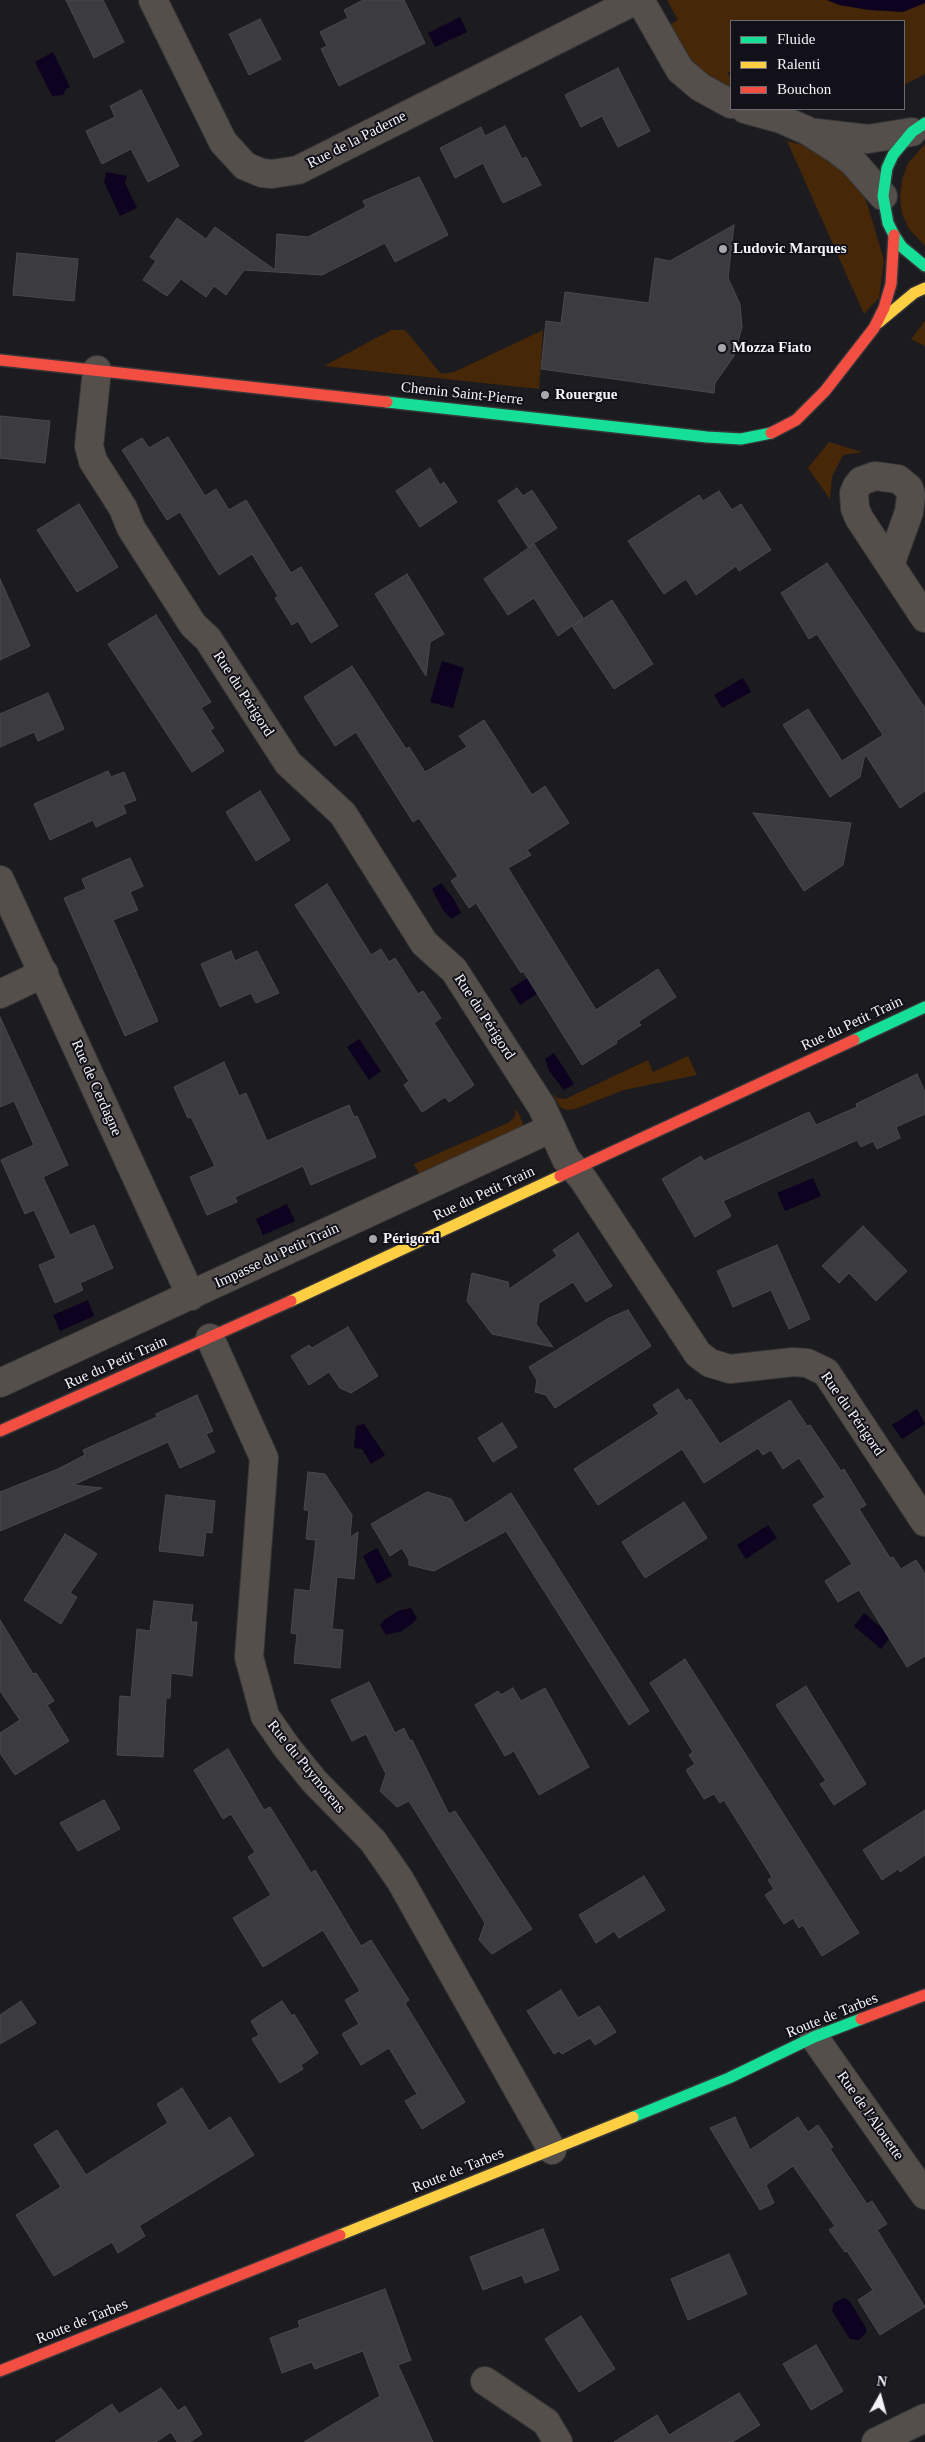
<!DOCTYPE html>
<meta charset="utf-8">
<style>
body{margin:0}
#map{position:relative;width:925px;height:2442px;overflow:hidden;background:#1c1b1f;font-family:"Times New Roman",serif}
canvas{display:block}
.legend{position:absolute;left:730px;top:20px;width:175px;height:90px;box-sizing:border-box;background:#121018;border:1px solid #6c6b72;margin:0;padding:6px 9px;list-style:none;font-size:15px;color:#f4f3f9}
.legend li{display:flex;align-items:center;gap:10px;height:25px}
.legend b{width:25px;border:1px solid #6c6b72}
.north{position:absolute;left:855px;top:2372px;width:50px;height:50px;-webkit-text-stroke:4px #121018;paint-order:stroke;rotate:7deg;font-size:14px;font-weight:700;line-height:20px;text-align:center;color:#f4f3f9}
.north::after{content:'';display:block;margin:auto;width:18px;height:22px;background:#f4f3f9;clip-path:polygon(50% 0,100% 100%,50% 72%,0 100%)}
</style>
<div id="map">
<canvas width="925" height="2442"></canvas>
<ul class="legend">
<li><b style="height:6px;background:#16e098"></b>Fluide</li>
<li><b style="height:6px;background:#ffcf43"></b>Ralenti</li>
<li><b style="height:6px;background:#f24e42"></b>Bouchon</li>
</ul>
<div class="north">N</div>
</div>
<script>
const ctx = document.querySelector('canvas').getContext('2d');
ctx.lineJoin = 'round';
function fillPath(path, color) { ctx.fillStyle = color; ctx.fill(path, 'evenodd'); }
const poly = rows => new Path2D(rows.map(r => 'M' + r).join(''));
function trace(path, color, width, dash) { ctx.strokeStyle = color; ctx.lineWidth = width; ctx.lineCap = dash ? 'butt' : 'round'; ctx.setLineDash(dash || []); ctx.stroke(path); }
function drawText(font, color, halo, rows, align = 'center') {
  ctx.font = font + ' "Times New Roman",serif'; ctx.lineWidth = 4; ctx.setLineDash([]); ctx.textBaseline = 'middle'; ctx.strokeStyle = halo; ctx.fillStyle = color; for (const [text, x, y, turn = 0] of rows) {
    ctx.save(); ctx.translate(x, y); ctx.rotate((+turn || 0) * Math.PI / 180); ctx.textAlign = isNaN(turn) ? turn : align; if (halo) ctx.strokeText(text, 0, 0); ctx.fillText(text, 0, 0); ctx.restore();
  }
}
const green = poly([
 [667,0,925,0,925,74,904,85,904,21,731,21,731,72,727,72,731,78,731,91,694,67,667,26,678,20],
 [787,141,810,147,854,175,867,203,884,260,879,298,864,314],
 [925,144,925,246,909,229,902,214,900,196,902,180,908,163],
 [925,321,925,346,911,339],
 [391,330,405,330,441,374,454,372,543,330,539,389,324,366],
 [829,442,862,452,843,455,832,477,830,499,808,468],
 [688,1056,697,1075,624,1090,575,1109,566,1110,560,1107,552,1093,557,1098,565,1099,648,1060,653,1072],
 [516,1108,525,1128,421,1178,414,1164,510,1122,515,1116]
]);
const water = poly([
 [827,0,925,0,925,3,903,12,869,10,839,5],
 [460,17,467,32,435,47,428,33],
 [53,52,70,87,66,89,63,95,52,96,35,62],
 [106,172,127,176,125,183,137,208,120,216,104,182],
 [442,661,464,668,453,708,430,702],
 [743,678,751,692,722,708,714,695],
 [441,883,453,898,461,913,451,919,443,910,432,889],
 [540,970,550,985,520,1005,510,989],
 [359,1039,381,1071,369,1080,347,1047],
 [554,1053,574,1084,564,1090,549,1071,545,1059],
 [813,1178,821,1196,785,1211,777,1193],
 [287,1204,295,1221,263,1235,256,1219],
 [88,1300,94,1316,60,1331,53,1315],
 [917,1409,925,1424,902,1439,892,1425],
 [364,1424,385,1455,371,1464,362,1449,354,1448,356,1426],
 [768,1525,777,1538,746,1559,737,1545],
 [377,1548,392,1576,377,1584,363,1556],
 [411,1608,417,1618,414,1622,402,1631,386,1635,380,1625,384,1620,398,1611],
 [864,1613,891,1636,881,1649,854,1626],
 [844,2298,849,2300,866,2328,866,2333,859,2340,850,2339,832,2311,834,2303]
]);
const building = poly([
 [66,0,103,0,124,42,94,58,66,0],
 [363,0,404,0,425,43,339,86,321,49,327,46,320,32,348,18,344,10,363,0],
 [260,19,281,59,249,75,229,34,260,19],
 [618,68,650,131,618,147,602,116,581,127,565,95,618,68],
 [141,90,179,166,148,182,131,149,102,164,86,131,115,117,110,106,141,90],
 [505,126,522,159,526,157,541,185,503,203,483,163,455,178,440,148,481,127,485,136,505,126],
 [419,177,448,235,395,262,385,243,322,275,244,270,226,295,214,286,206,297,181,279,167,296,143,280,156,261,150,257,177,218,206,239,215,227,275,270,277,234,308,237,366,207,363,201,419,177],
 [734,225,728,278,740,304,742,327,734,356,715,383,714,393,541,369,546,321,561,323,565,292,649,303,655,258,670,261,734,225],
 [17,253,78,259,74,301,13,295,17,253],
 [0,416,50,421,45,463,0,458,0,416],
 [168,437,205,496,216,489,229,510,246,500,291,573,301,567,338,626,311,643,298,621,292,625,275,598,278,596,252,554,219,575,180,512,167,520,122,450,142,438,149,448,168,437],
 [430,468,440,485,444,482,457,502,420,527,396,491,430,468],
 [517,488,523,496,532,490,557,528,528,547,498,501,517,488],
 [719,491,732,510,741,504,771,550,739,571,736,566,696,595,686,579,664,594,628,541,699,495,703,501,719,491],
 [79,504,118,567,77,592,37,530,79,504],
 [534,544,583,618,574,625,612,600,653,664,614,689,572,626,558,636,534,598,508,615,484,579,534,544],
 [827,563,925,708,925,791,900,808,865,754,860,777,830,797,783,725,808,709,842,761,883,735,817,634,809,639,781,593,827,563],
 [407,574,444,634,430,642,426,676,375,594,407,574],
 [0,579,30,646,0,660,0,579],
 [156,615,211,702,201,708,214,728,210,730,224,751,192,772,108,644,156,615],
 [352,666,406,749,409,747,425,772,467,747,459,736,484,720,532,795,545,786,569,823,527,850,531,855,508,868,596,1010,658,969,676,997,638,1022,641,1025,616,1041,617,1043,582,1065,523,971,521,973,476,903,469,908,451,881,458,876,419,818,413,822,356,732,335,746,304,697,352,666],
 [48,693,64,729,38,741,34,732,0,747,0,714,48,693],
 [108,771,111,777,124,772,136,800,123,805,126,813,96,827,93,820,50,840,34,804,108,771],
 [260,791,290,840,256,861,226,812,260,791],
 [753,813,851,823,843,865,804,891,753,813],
 [130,858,143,886,130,892,138,910,113,920,158,1021,125,1036,64,898,86,889,82,879,130,858],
 [327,884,371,955,381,949,389,962,395,958,418,994,423,991,441,1018,434,1023,474,1085,449,1102,445,1097,422,1112,404,1085,409,1081,295,905,327,884],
 [231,951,235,961,257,951,279,993,256,1003,251,993,220,1007,201,964,231,951],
 [0,1017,68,1165,43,1177,70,1235,94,1225,113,1268,80,1283,83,1290,55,1303,39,1265,56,1258,34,1210,25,1214,1,1160,34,1145,14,1101,0,1107,0,1017],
 [224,1062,239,1096,246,1093,267,1141,349,1105,354,1117,357,1116,376,1157,311,1185,303,1166,235,1197,237,1202,207,1215,190,1177,215,1166,191,1117,188,1118,174,1087,224,1062],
 [917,1074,925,1092,925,1114,896,1127,900,1138,877,1149,873,1141,861,1147,857,1140,723,1201,731,1216,695,1237,662,1179,701,1156,704,1161,809,1112,816,1125,857,1107,856,1104,917,1074],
 [863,1226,907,1271,876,1301,849,1273,839,1283,822,1266,863,1226],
 [578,1233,612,1286,586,1302,573,1282,539,1303,536,1324,553,1347,492,1334,467,1301,472,1273,508,1282,509,1289,557,1256,553,1250,578,1233],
 [777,1245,810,1319,789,1329,771,1290,733,1307,717,1271,777,1245],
 [628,1310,651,1346,555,1408,546,1395,535,1392,537,1380,529,1367,609,1318,628,1310],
 [348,1327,378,1376,351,1393,340,1388,329,1372,309,1385,291,1356,309,1345,312,1348,348,1327],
 [678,1389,686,1401,690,1399,720,1444,790,1400,807,1426,810,1425,841,1471,844,1469,866,1505,859,1509,890,1558,893,1557,901,1569,916,1560,925,1574,925,1656,907,1667,859,1590,838,1602,825,1581,852,1564,813,1505,825,1497,799,1458,783,1469,771,1450,763,1455,758,1448,704,1483,682,1449,598,1505,574,1469,659,1414,653,1405,678,1389],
 [197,1395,213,1431,206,1434,215,1452,180,1468,168,1442,73,1485,102,1488,0,1531,0,1492,58,1469,85,1455,83,1450,157,1417,156,1414,197,1395],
 [502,1423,517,1447,493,1462,478,1438,502,1423],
 [308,1472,325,1474,352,1515,350,1537,358,1532,354,1579,337,1577,332,1629,343,1630,340,1668,294,1663,297,1634,291,1633,295,1589,310,1591,316,1540,306,1539,309,1510,304,1510,308,1472],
 [427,1492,451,1499,465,1523,511,1493,649,1711,629,1725,506,1531,434,1571,409,1565,409,1560,402,1548,390,1556,371,1524,427,1492],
 [166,1495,215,1501,212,1533,206,1532,203,1556,159,1551,166,1495],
 [684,1502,707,1538,645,1578,622,1542,684,1502],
 [65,1534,97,1554,70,1593,77,1597,61,1624,24,1600,65,1534],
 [154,1601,193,1605,191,1622,197,1622,192,1676,171,1673,170,1698,166,1698,163,1757,117,1755,120,1696,131,1697,137,1629,150,1631,154,1601],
 [0,1620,33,1674,36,1673,54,1701,47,1705,69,1741,15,1775,0,1753,0,1733,20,1720,0,1691,0,1620],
 [685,1659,859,1933,822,1956,803,1925,799,1928,793,1918,784,1924,765,1895,774,1889,768,1880,772,1877,724,1800,720,1803,714,1794,704,1799,686,1770,695,1764,689,1755,693,1752,650,1683,685,1659],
 [369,1682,395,1733,404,1728,410,1741,412,1740,449,1814,455,1811,532,1929,492,1954,479,1940,485,1923,409,1801,397,1807,380,1791,386,1774,366,1734,352,1741,331,1700,369,1682],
 [806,1686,866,1784,834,1805,820,1784,826,1781,776,1705,806,1686],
 [513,1688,521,1701,545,1688,589,1767,539,1795,514,1751,505,1756,475,1705,498,1691,501,1695,513,1688],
 [228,1749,264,1810,270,1807,311,1873,315,1870,361,1946,371,1940,409,2000,405,2003,465,2102,422,2129,405,2101,417,2094,389,2048,361,2065,342,2034,359,2024,345,2000,360,1991,323,1930,263,1967,233,1918,271,1895,248,1857,255,1852,231,1814,223,1819,194,1770,228,1749],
 [104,1800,120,1829,78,1851,60,1823,104,1800],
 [925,1810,925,1855,900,1872,898,1869,882,1880,863,1850,925,1810],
 [644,1876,665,1910,619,1938,614,1931,596,1943,579,1915,644,1876],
 [561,1990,578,2018,599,2006,616,2032,595,2045,590,2038,562,2054,559,2051,554,2054,527,2011,561,1990],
 [21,2001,36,2023,0,2044,0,2015,21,2001],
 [282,2001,292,2016,294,2014,318,2053,301,2065,303,2069,280,2083,252,2039,259,2035,251,2021,282,2001],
 [182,2088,209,2131,230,2117,254,2155,139,2226,145,2236,118,2253,112,2242,54,2276,16,2215,61,2187,34,2145,57,2130,86,2175,168,2123,157,2104,182,2088],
 [735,2117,750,2150,798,2117,808,2132,818,2125,833,2147,830,2149,867,2204,872,2201,887,2224,877,2230,925,2307,880,2335,858,2300,873,2290,847,2251,845,2252,829,2230,835,2226,793,2166,766,2185,774,2203,760,2210,710,2128,735,2117],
 [543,2229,559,2270,525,2283,522,2275,483,2290,470,2257,543,2229],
 [729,2254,747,2294,688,2320,671,2279,729,2254],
 [385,2289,411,2360,398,2365,433,2442,304,2442,380,2396,363,2351,315,2369,312,2362,282,2373,270,2338,300,2327,298,2321,385,2289],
 [581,2316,615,2369,579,2392,545,2339,581,2316],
 [816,2345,843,2391,811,2410,783,2364,816,2345],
 [161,2388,178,2411,185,2406,202,2434,190,2442,177,2442,171,2432,156,2442,55,2442,112,2404,119,2414,161,2388],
 [739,2393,760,2425,732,2442,614,2442,657,2415,669,2435,739,2393]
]);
const street = poly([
 [153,0,223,142,245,166,262,173,272,174,298,170,636,0],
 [640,0,680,70,700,87,731,104],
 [745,109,781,119,808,131,836,149,853,162,883,196],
 [816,133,868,139,912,132],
 [97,370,89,446,93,461,123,508,131,528,193,625,208,639,288,763,343,814,424,943,454,970,542,1107,566,1159,583,1179,698,1354,710,1363,730,1369,793,1362,807,1363,826,1372,925,1522],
 [890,565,909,512,911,495,909,488,898,479,875,476,861,481,857,486,854,493,855,508,859,518,890,565,925,618],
 [0,880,191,1296],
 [0,994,44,973],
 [210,1338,264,1458,249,1657,265,1716,288,1749,315,1782,373,1841,400,1880,552,2150],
 [0,1383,552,1128],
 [814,2037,925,2195],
 [485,2381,546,2422,558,2442],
 [876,2442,925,2418]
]);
const fast = poly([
 [925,123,912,132,893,155,887,168,883,196,888,223,894,235,902,247,925,266],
 [387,402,707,437,741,439,771,433],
 [854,1040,925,1007],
 [633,2117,729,2078,814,2037,861,2019]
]);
const slow = poly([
 [878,323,914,293,925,288],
 [291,1301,560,1176],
 [340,2235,633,2117]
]);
const jam = poly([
 [0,360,387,402],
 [771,433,796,420,825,391,874,328,884,308,891,284,894,235],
 [560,1176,854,1040],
 [0,1431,291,1301],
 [861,2019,925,1995],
 [0,2371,340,2235]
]);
const markers = [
 [723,249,5,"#a8a7ad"],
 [722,348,5,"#a8a7ad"],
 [545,395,5,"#a8a7ad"],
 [373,1239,5,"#a8a7ad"]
];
const streetNames = [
 ["Rue de la Paderne",357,140,-27],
 ["Chemin Saint-Pierre",462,394,6],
 ["Rue du Périgord",243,694,57],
 ["Rue du Périgord",484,1017,57],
 ["Rue du Petit Train",852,1024,-25],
 ["Rue de Cerdagne",96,1088,66],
 ["Rue du Petit Train",484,1194,-25],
 ["Impasse du Petit Train",277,1256,-25],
 ["Rue du Petit Train",116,1363,-24],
 ["Rue du Périgord",852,1414,55],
 ["Rue du Puymorens",306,1767,51],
 ["Route de Tarbes",832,2016,-22],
 ["Rue de l'Alouette",870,2116,55],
 ["Route de Tarbes",458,2171,-22],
 ["Route de Tarbes",82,2322,-22]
];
const poiNames = [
 ["Ludovic Marques",733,249],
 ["Mozza Fiato",732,348],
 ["Rouergue",555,395],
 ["Périgord",383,1239]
];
fillPath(green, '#462708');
fillPath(water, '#0d021f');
fillPath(building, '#3c3b3f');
trace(building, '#4a494d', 1);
trace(street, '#363638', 30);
trace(fast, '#363638', 14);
trace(slow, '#363638', 14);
trace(jam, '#363638', 14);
trace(street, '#544f4a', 28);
trace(fast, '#16e098', 11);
trace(slow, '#ffcf43', 11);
trace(jam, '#f24e42', 11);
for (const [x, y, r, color] of markers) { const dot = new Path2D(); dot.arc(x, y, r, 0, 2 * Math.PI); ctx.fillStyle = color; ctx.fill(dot); trace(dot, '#121018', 2); }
drawText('15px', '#f4f3f9', '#121018', streetNames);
drawText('bold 15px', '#f4f3f9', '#121018', poiNames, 'left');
</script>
